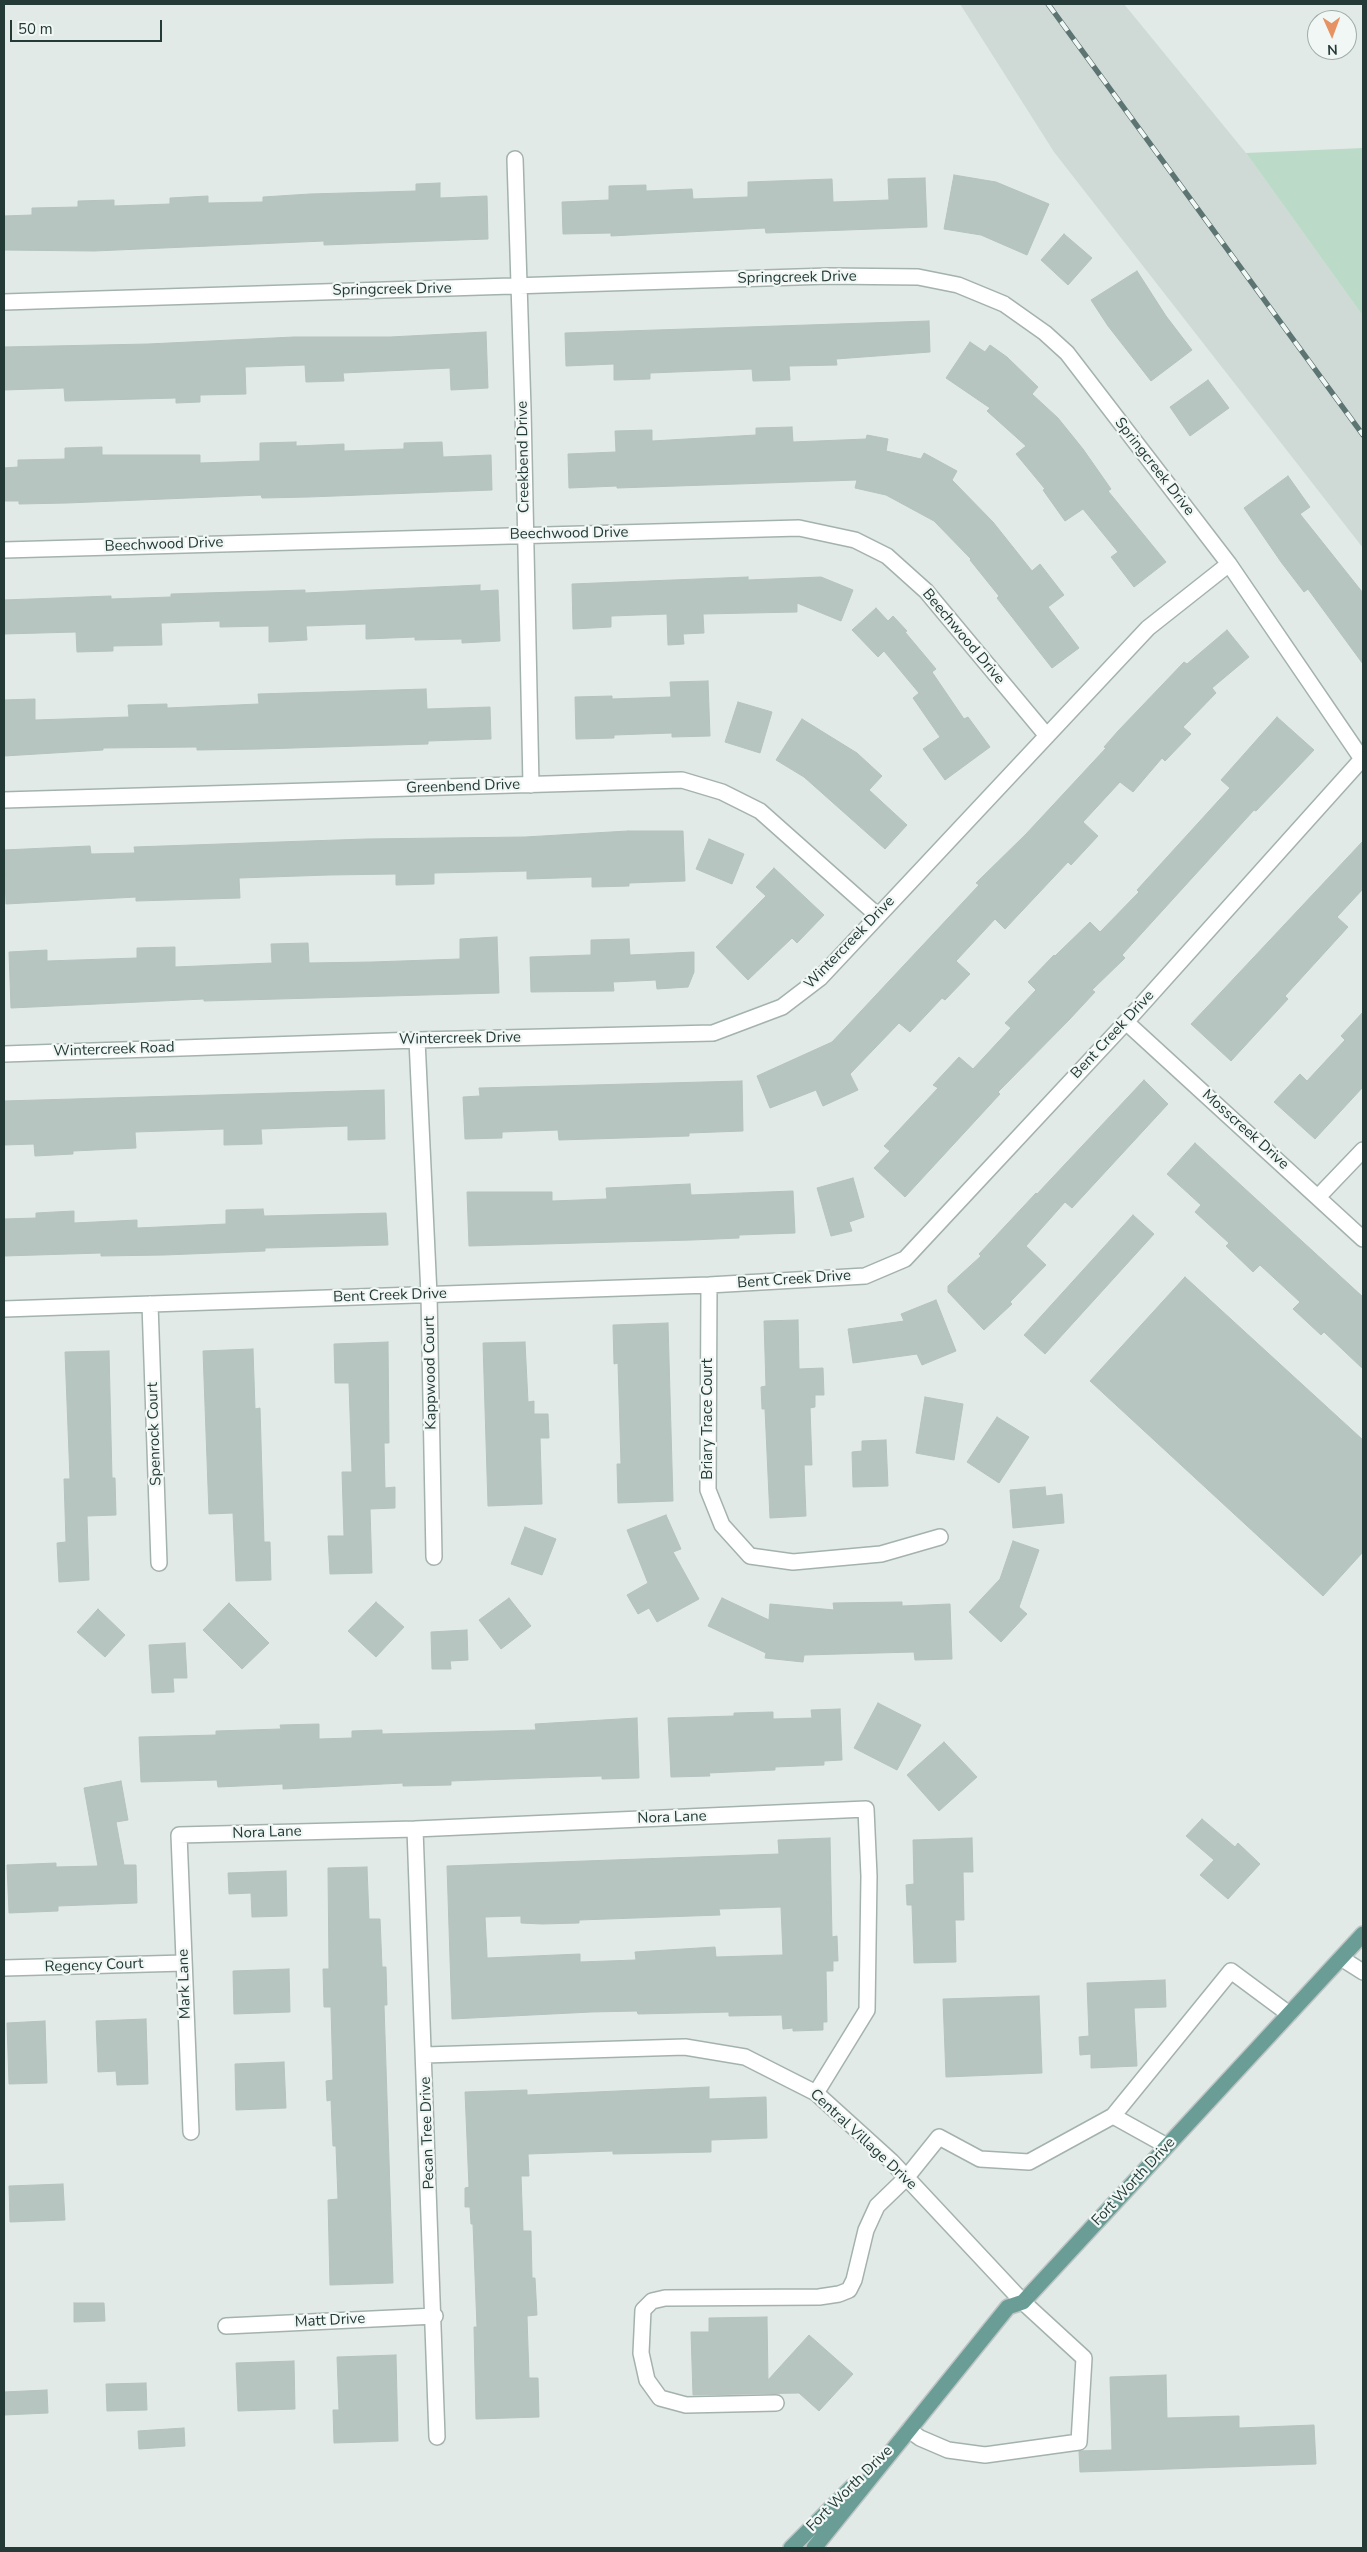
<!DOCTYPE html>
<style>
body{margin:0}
#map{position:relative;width:1367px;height:2552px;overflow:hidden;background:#e1eae7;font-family:"Nunito Sans",sans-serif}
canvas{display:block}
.frame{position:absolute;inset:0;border:5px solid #233a36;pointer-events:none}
.north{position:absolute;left:1307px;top:10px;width:50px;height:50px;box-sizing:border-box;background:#f1f7f5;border:1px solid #9faba9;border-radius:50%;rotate:178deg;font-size:14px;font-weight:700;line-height:20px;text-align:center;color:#233a36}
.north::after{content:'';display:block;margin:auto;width:18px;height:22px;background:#e79262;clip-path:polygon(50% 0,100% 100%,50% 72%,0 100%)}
.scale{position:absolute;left:10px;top:20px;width:152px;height:22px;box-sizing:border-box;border:2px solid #233a36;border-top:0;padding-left:6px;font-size:15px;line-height:18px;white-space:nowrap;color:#233a36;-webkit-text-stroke:4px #f1f7f5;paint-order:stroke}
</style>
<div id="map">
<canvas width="1367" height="2552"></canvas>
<div class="frame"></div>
<div class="north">N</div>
<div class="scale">50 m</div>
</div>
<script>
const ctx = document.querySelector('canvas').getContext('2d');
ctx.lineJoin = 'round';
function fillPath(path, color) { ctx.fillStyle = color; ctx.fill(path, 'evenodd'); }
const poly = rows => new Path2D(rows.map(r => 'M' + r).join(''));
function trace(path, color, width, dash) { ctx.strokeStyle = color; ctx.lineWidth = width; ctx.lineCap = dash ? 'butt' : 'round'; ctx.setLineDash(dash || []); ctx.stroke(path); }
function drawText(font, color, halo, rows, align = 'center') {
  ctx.font = font + ' "Nunito Sans",sans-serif'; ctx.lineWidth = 4.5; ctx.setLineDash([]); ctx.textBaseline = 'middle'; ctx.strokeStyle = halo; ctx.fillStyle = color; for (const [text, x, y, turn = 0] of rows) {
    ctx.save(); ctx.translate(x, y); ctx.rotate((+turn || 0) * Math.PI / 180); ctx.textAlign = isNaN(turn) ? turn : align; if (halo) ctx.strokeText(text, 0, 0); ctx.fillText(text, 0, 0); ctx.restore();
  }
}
const built = poly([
 [960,4,1124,4,1246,153,1363,316,1363,548,1054,152]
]);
const green = poly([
 [1363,148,1363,316,1246,153]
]);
const building = poly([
 [954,175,996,182,1049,204,1027,255,981,235,944,229,954,175],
 [925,178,927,227,766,233,765,228,611,236,611,233,563,234,562,202,609,200,609,186,646,185,646,191,692,189,693,199,748,197,748,182,832,179,833,202,889,200,888,179,925,178],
 [440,183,440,198,487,196,488,239,324,245,324,241,94,251,4,250,4,216,32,215,32,208,78,207,78,201,114,200,114,206,170,204,170,198,208,196,208,203,263,202,263,197,310,194,416,191,416,184,440,183],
 [1064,234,1092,258,1068,285,1041,260,1064,234],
 [1137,271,1166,316,1192,350,1151,381,1108,326,1091,300,1137,271],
 [929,321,930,352,836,359,837,365,789,366,790,380,753,381,752,369,650,373,650,379,614,380,614,364,566,366,565,333,929,321],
 [486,332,488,388,451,390,450,368,343,373,344,381,306,382,305,365,245,367,246,394,200,395,200,402,176,403,176,398,65,401,64,388,4,390,4,347,148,344,294,337,390,337,486,332],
 [970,342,985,352,990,345,1007,357,1038,387,1032,394,1058,418,1083,449,1111,489,1108,491,1166,562,1134,587,1111,557,1118,552,1083,509,1065,521,1043,490,1045,489,1016,454,1026,446,987,411,990,408,946,378,970,342],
 [1208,380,1229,408,1190,436,1170,407,1208,380],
 [792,427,793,442,866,439,867,435,888,439,886,451,921,459,924,453,957,471,952,480,993,522,1032,571,1040,564,1064,595,1048,607,1079,648,1052,668,997,598,999,596,970,560,971,559,934,521,886,495,855,488,857,480,617,488,617,486,569,488,568,454,616,452,615,431,652,430,652,441,756,435,756,428,792,427],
 [296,442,296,446,344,444,344,451,404,449,404,443,442,442,443,457,491,455,492,490,309,497,262,498,261,495,67,503,19,504,19,501,4,501,4,468,18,467,18,460,65,459,65,448,102,447,102,455,200,455,200,463,260,461,260,443,296,442],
 [1288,476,1310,507,1300,514,1363,593,1363,664,1308,589,1304,592,1281,562,1244,508,1288,476],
 [748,577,748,580,821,577,853,590,841,621,797,603,797,612,703,614,704,633,683,634,684,644,668,645,667,614,611,616,611,627,573,629,572,584,748,577],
 [480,585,480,591,498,590,500,641,462,643,462,639,415,640,415,637,366,639,366,624,306,626,307,640,269,642,269,626,220,627,220,621,161,623,162,645,113,646,113,651,77,652,76,632,4,634,4,600,111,596,111,599,171,597,171,594,305,590,305,593,480,585],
 [876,608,888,621,893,616,907,631,905,632,936,669,932,672,964,719,968,717,990,747,945,780,923,749,940,737,913,698,919,693,884,651,878,657,852,630,876,608],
 [1227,630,1249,657,1212,688,1216,693,1183,727,1191,734,1165,761,1162,758,1133,792,1120,782,1083,822,1098,836,1071,865,1068,862,1005,929,995,919,956,961,970,974,945,1000,942,998,910,1032,899,1023,850,1074,858,1090,823,1106,816,1090,770,1108,757,1076,832,1042,979,885,976,883,1026,834,1106,748,1104,747,1118,731,1184,662,1187,664,1227,630],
 [708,681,710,736,672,737,672,733,614,735,614,738,576,739,575,697,612,696,612,699,671,697,670,682,708,681],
 [426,689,427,709,490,707,491,739,428,741,428,744,260,749,197,750,197,747,103,748,103,750,4,756,4,700,35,699,35,720,129,717,128,705,167,704,167,708,259,704,258,694,426,689],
 [738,702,772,712,760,753,725,742,738,702],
 [1277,717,1314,750,1256,811,1254,810,1122,955,1125,958,1092,990,1095,992,1069,1020,998,1092,1000,1094,905,1197,874,1168,890,1151,884,1146,938,1088,933,1085,959,1057,973,1069,1011,1028,1005,1023,1036,990,1028,982,1054,955,1055,956,1090,922,1100,932,1139,892,1137,890,1230,788,1221,780,1277,717],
 [802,719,857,753,882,776,869,790,907,825,885,849,804,777,776,760,802,719],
 [628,831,683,831,685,881,629,883,629,886,592,887,592,877,527,879,527,871,434,873,434,884,396,885,396,874,329,875,239,878,240,898,136,901,136,897,6,904,4,850,90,846,91,854,135,853,134,847,366,839,525,837,628,831],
 [709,839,744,854,732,884,696,869,709,839],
 [1363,841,1363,889,1337,917,1348,927,1285,996,1288,999,1231,1061,1191,1024,1363,841],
 [774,868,824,915,797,943,792,938,748,980,716,947,766,896,756,887,774,868],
 [497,937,499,993,204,1001,204,999,11,1008,9,952,47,950,47,961,137,958,137,948,175,947,175,967,272,963,271,944,308,943,309,963,372,962,460,959,460,939,497,937],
 [629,939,630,955,694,952,694,972,688,987,657,989,656,980,613,982,614,991,531,992,530,957,591,955,591,940,629,939],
 [1363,1012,1363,1087,1315,1139,1274,1102,1300,1074,1307,1081,1345,1040,1341,1036,1363,1012],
 [1144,1080,1168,1104,1072,1208,1065,1202,1026,1246,1046,1265,1010,1302,1012,1304,984,1330,948,1292,948,1286,981,1256,979,1254,1036,1193,1037,1194,1144,1080],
 [742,1081,743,1131,689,1133,689,1136,559,1140,558,1130,502,1132,502,1138,465,1139,463,1097,480,1096,479,1088,742,1081],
 [384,1090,385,1139,348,1140,348,1126,261,1129,262,1144,224,1145,224,1129,135,1132,136,1148,73,1151,73,1154,35,1156,34,1144,4,1145,4,1101,384,1090],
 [1195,1143,1363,1297,1363,1369,1324,1332,1321,1335,1293,1309,1300,1302,1260,1265,1253,1272,1226,1246,1229,1243,1195,1212,1201,1205,1167,1174,1195,1143],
 [853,1178,864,1217,849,1222,852,1231,831,1236,817,1188,853,1178],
 [690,1184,691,1195,793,1191,795,1233,739,1235,739,1238,692,1240,469,1246,467,1192,552,1192,552,1201,607,1199,606,1188,690,1184],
 [263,1209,264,1216,386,1213,388,1245,265,1248,265,1251,164,1255,101,1256,101,1253,4,1256,4,1219,36,1218,36,1213,74,1211,74,1223,137,1220,137,1228,226,1224,226,1210,263,1209],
 [1133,1215,1154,1234,1045,1354,1024,1335,1133,1215],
 [1185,1277,1363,1440,1363,1552,1323,1596,1090,1381,1185,1277],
 [936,1300,956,1351,922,1365,917,1354,853,1363,848,1329,904,1321,901,1314,936,1300],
 [798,1320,799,1369,823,1368,824,1395,815,1395,815,1407,810,1408,812,1465,804,1465,806,1516,770,1518,765,1409,762,1409,761,1387,766,1386,764,1321,798,1320],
 [668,1323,673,1501,618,1503,617,1464,621,1464,618,1363,614,1364,613,1325,668,1323],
 [388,1342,389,1443,384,1443,385,1488,395,1487,395,1508,370,1509,372,1573,330,1574,328,1536,344,1536,342,1472,352,1472,349,1383,335,1383,334,1344,388,1342],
 [525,1342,528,1402,534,1401,534,1414,548,1414,549,1438,540,1438,542,1504,488,1506,483,1343,525,1342],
 [253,1349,255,1409,260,1408,264,1542,270,1542,271,1580,236,1581,233,1513,209,1514,203,1351,253,1349],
 [109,1351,112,1478,115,1478,116,1515,87,1516,89,1580,59,1582,57,1543,66,1542,64,1479,70,1479,65,1352,109,1351],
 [925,1397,963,1404,954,1460,916,1453,925,1397],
 [997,1417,1029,1437,999,1483,967,1462,997,1417],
 [886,1440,888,1486,853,1487,852,1452,862,1451,862,1441,886,1440],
 [1045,1487,1046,1496,1062,1494,1064,1523,1013,1528,1010,1490,1045,1487],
 [666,1515,681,1549,673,1552,699,1599,657,1622,649,1608,638,1614,627,1595,648,1583,627,1530,666,1515],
 [525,1527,556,1539,542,1575,511,1564,525,1527],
 [1013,1541,1039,1550,1019,1607,1027,1614,1001,1642,969,1612,1000,1579,1013,1541],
 [509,1598,531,1626,501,1649,479,1620,509,1598],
 [722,1598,769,1620,770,1604,834,1610,833,1603,902,1602,902,1606,950,1604,952,1659,915,1660,914,1652,804,1655,803,1662,765,1658,766,1653,708,1626,722,1598],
 [376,1602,404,1627,376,1657,348,1631,376,1602],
 [229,1603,269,1643,242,1669,203,1630,229,1603],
 [98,1609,125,1635,105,1657,77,1632,98,1609],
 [467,1630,468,1660,450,1661,451,1669,432,1669,431,1632,467,1630],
 [185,1643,187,1678,173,1678,174,1692,152,1693,149,1645,185,1643],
 [878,1703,921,1725,897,1770,854,1748,878,1703],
 [840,1709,842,1760,824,1761,824,1765,775,1767,775,1770,709,1773,710,1776,671,1777,668,1718,734,1716,734,1713,773,1712,773,1719,812,1718,811,1710,840,1709],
 [637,1718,639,1778,602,1779,602,1776,537,1778,451,1781,451,1785,403,1786,403,1783,283,1789,283,1784,218,1787,217,1780,141,1782,139,1737,216,1735,216,1731,281,1729,280,1725,319,1724,319,1739,352,1738,352,1731,382,1730,382,1734,536,1730,535,1724,637,1718],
 [944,1742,977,1777,939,1811,907,1775,944,1742],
 [121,1781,128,1820,116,1822,124,1865,136,1865,137,1903,58,1906,58,1911,9,1913,7,1865,56,1863,56,1867,98,1866,84,1788,121,1781],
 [1202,1819,1235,1847,1238,1843,1260,1864,1228,1899,1200,1875,1214,1860,1186,1836,1202,1819],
 [830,1838,832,1937,837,1936,838,1961,833,1961,833,1971,826,1971,827,2022,823,2022,823,2030,793,2031,793,2028,783,2029,782,2015,729,2016,729,2012,638,2014,637,2011,591,2012,452,2019,447,1866,779,1854,778,1840,830,1838],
 [781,1907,783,1955,716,1957,715,1947,635,1952,636,1960,580,1962,580,1954,487,1958,487,1955,485,1917,521,1916,521,1923,542,1924,579,1923,579,1920,720,1915,719,1909,781,1907],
 [972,1838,973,1872,963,1872,964,1920,955,1920,956,1962,914,1963,912,1905,907,1905,906,1885,914,1884,913,1840,972,1838],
 [367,1867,369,1919,380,1919,382,1967,386,1967,387,2005,384,2005,393,2283,330,2285,328,2200,338,2199,336,2146,333,2146,331,2100,327,2101,326,2081,333,2080,331,2007,324,2007,323,1969,329,1969,328,1868,367,1867],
 [286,1871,287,1916,252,1917,251,1893,229,1894,228,1873,286,1871],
 [289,1969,290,2012,234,2014,233,1971,289,1969],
 [1165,1980,1166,2007,1134,2008,1137,2066,1091,2068,1091,2054,1080,2055,1079,2037,1089,2036,1087,1983,1165,1980],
 [1039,1996,1042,2073,946,2077,943,1999,1039,1996],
 [146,2019,148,2084,117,2085,116,2071,98,2072,96,2021,146,2019],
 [45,2021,47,2083,9,2084,7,2023,45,2021],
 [284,2062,286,2108,236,2110,235,2064,284,2062],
 [709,2087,709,2099,766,2097,767,2138,711,2140,711,2152,613,2154,613,2151,528,2154,529,2176,521,2176,523,2231,531,2231,532,2278,535,2278,537,2315,527,2316,529,2378,538,2378,539,2417,476,2419,474,2327,477,2327,473,2224,471,2224,470,2207,465,2207,465,2188,469,2187,465,2092,527,2090,527,2095,709,2087],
 [63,2184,65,2220,10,2222,9,2186,63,2184],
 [74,2303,104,2303,105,2321,74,2322,74,2303],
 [767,2317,768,2380,809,2335,853,2374,819,2411,799,2393,693,2395,691,2332,709,2332,709,2318,767,2317],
 [396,2355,398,2441,334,2443,333,2410,339,2410,337,2357,396,2355],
 [294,2361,295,2409,238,2411,236,2363,294,2361],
 [1166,2375,1167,2418,1239,2416,1239,2428,1314,2425,1316,2464,1080,2472,1079,2451,1112,2450,1110,2377,1166,2375],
 [146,2383,147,2410,107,2411,106,2384,146,2383],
 [47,2390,48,2413,4,2415,4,2392,47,2390],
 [184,2428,185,2446,139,2449,138,2431,184,2428]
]);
const minor = poly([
 [515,159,523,409,531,785],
 [4,302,829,276,918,277,958,285,1004,304,1045,333,1067,353,1229,564,1362,759,1126,1022,905,1259,865,1276,709,1285,4,1309],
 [4,550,799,528,855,540,887,556,926,591,1047,736],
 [4,800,682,780,722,792,760,811,877,915],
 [1126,1022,1363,1239],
 [417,1040,429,1295,434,1557],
 [4,1054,417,1040,713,1033,782,1007,820,978,1148,628,1229,564],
 [1318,1197,1363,1150],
 [709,1285,708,1490,722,1525,750,1556,793,1562,881,1554,940,1537],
 [150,1304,159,1563],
 [415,1829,437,2437],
 [1341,1958,1363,1972],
 [4,1968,184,1963],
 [425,2055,685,2047,745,2057,816,2093,891,2161,1023,2302,1084,2358,1079,2442,985,2455,948,2450,920,2438,909,2430],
 [191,2132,179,1835,415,1829,866,1809,869,1876,867,2010,816,2093],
 [1167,2146,1113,2116,1231,1971,1289,2014],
 [226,2326,435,2316],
 [776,2403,686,2405,660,2398,647,2380,641,2353,643,2310,652,2301,665,2298,819,2297,839,2294,849,2290,854,2280,866,2230,877,2206,906,2178,939,2137,980,2159,1029,2162,1113,2116]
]);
const major = poly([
 [791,2548,853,2486],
 [814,2548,1008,2307,1023,2302,1363,1934]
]);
const rail = poly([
 [1048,4,1363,435]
]);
const streetNames = [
 ["Springcreek Drive",797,278,-1],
 ["Springcreek Drive",392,290,-1],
 ["Creekbend Drive",524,457,-91],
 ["Springcreek Drive",1154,467,52],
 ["Beechwood Drive",569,534,-1],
 ["Beechwood Drive",164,545,-2],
 ["Beechwood Drive",963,637,50],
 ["Greenbend Drive",463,787,-2],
 ["Wintercreek Drive",850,943,-46],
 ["Bent Creek Drive",1113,1035,-47],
 ["Wintercreek Drive",460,1039,-1],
 ["Wintercreek Road",114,1050,-2],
 ["Mosscreek Drive",1245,1130,42],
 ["Bent Creek Drive",794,1280,-4],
 ["Bent Creek Drive",390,1296,-2],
 ["Kappwood Court",431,1373,-91],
 ["Briary Trace Court",708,1419,-90],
 ["Spenrock Court",155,1434,-92],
 ["Nora Lane",672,1818,-2],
 ["Nora Lane",267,1833,-2],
 ["Regency Court",94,1966,-2],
 ["Mark Lane",185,1984,-92],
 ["Pecan Tree Drive",428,2133,-92],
 ["Central Village Drive",863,2140,43],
 ["Fort Worth Drive",1134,2182,-47],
 ["Matt Drive",330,2321,-3],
 ["Fort Worth Drive",850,2489,-45]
];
fillPath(built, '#cfdad6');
fillPath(green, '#bbdac7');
fillPath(building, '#b7c5c1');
trace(building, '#b4c3bf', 1);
trace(minor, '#a4b2ae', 18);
trace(major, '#bdc4c3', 18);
trace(minor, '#fff', 15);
trace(major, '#699d95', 15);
trace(rail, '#5d7572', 5.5);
trace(rail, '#f1f7f5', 4, [11]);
drawText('15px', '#233a36', '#f1f7f5', streetNames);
</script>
